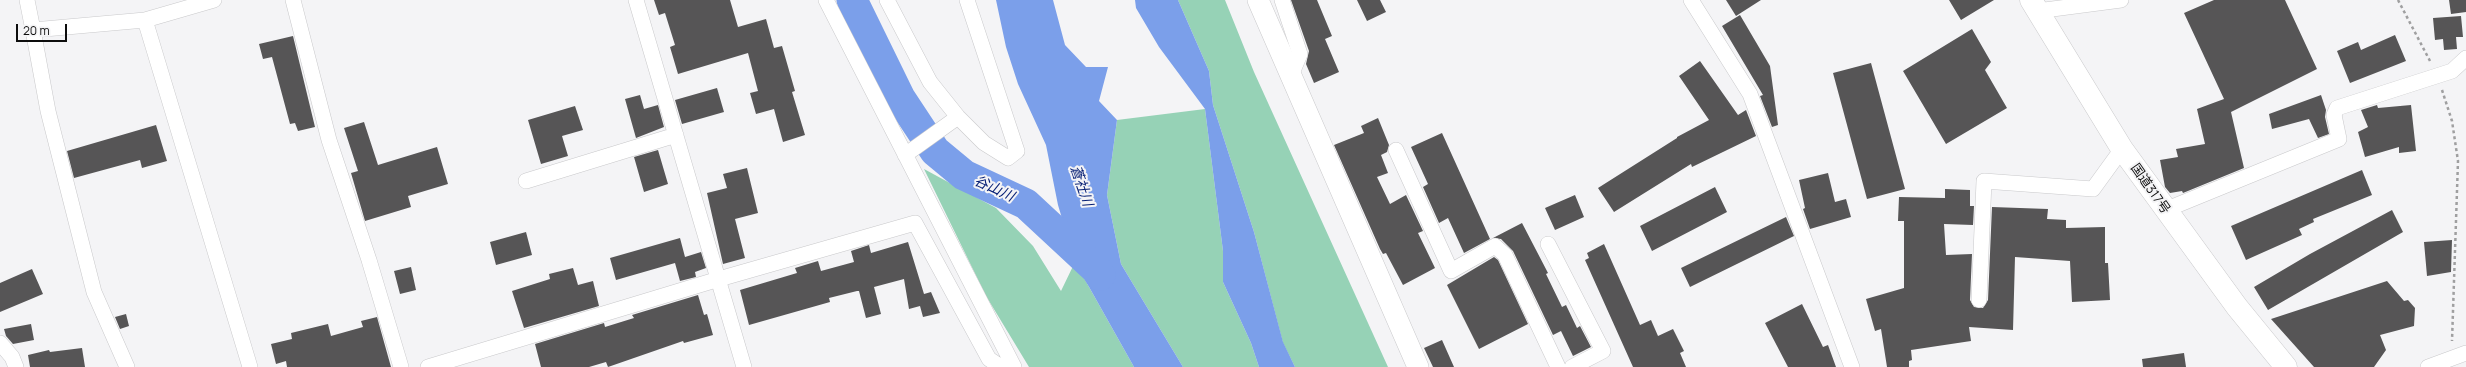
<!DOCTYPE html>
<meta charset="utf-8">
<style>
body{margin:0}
#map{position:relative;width:2466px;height:367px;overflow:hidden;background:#f4f4f6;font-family:Manrope,sans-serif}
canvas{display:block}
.scale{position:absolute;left:16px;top:24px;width:51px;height:18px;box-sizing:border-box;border:2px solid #0d0d0d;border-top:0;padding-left:5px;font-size:12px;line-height:14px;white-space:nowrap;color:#0d0d0d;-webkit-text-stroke:3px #f4f4f6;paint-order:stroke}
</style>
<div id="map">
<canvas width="2466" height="367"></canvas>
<div class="scale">20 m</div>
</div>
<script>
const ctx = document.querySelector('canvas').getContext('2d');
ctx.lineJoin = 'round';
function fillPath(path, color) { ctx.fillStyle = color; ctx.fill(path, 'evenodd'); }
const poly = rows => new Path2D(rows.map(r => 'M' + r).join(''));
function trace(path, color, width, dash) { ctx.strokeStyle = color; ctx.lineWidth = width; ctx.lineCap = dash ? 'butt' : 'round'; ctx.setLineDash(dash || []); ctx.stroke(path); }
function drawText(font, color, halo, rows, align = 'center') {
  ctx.font = font + ' Manrope,"Noto Sans JP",sans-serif'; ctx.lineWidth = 4; ctx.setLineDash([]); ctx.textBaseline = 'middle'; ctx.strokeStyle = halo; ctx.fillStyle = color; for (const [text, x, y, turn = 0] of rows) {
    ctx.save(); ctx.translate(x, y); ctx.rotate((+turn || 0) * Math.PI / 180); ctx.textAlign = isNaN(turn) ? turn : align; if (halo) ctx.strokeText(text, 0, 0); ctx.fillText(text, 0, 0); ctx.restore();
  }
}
const green = poly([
 [1178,0,1225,0,1254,72,1388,367,1295,367,1283,343,1254,232,1213,105,1209,71],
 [1205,109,1223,251,1223,282,1251,343,1259,367,1183,367,1121,264,1107,195,1117,120],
 [924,169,996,208,1033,246,1061,291,1075,262,1134,367,1029,367,986,296]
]);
const water = poly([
 [996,0,1053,0,1065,45,1086,67,1108,67,1099,101,1117,120,1107,195,1121,264,1183,367,1134,367,1075,262,1058,205,1046,145,1018,84,1006,47],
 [1135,0,1178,0,1209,71,1213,105,1254,232,1283,342,1295,367,1259,367,1251,343,1223,282,1223,251,1205,109,1159,47,1136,8]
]);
const river = poly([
 [852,0,900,98,935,151,964,175,1026,204,1096,269,1100,275]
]);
const building = poly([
 [654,0,730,0,738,27,766,19,774,48,782,46,795,91,792,92,805,135,783,142,774,109,756,114,750,93,758,91,748,53,678,74,670,47,675,45,665,13,659,15],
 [1291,0,1317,0,1332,36,1325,39,1339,72,1314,83,1306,64,1309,51],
 [1357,0,1380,0,1386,12,1367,21],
 [1726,0,1761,0,1736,16],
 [1949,0,1994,0,1961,20],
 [2214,0,2285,0,2317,69,2231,112,2244,168,2183,193,2182,191,2170,193,2165,187,2160,160,2178,157,2176,149,2205,144,2197,109,2224,99,2184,13],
 [2449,0,2466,0,2466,12,2451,14],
 [1740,15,1770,66,1778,125,1772,127,1760,96,1763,95,1722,26],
 [2461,16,2463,37,2456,37,2457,49,2444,50,2443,39,2435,40,2433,18],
 [1972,29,1991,62,1985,70,2007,108,1946,144,1903,71],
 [2395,35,2406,61,2350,83,2337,51,2358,42,2361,50],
 [293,36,315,127,298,131,295,123,290,124,272,57,263,59,259,44],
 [1700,61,1738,115,1746,110,1756,136,1692,167,1691,164,1614,212,1598,188,1677,138,1677,137,1709,120,1679,76],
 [1871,63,1905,189,1867,199,1833,73],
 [717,88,724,112,682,124,675,100],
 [640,95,644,109,658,105,664,127,636,138,625,99],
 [2321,95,2326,110,2325,117,2329,134,2318,138,2309,119,2272,129,2269,114],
 [2377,105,2378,108,2411,105,2416,151,2399,153,2399,147,2365,157,2358,132,2368,127,2361,110],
 [575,106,583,130,562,136,568,156,541,164,528,120],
 [1378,118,1389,145,1387,152,1381,155,1388,173,1377,177,1390,204,1406,195,1423,231,1418,233,1435,268,1403,285,1386,253,1383,254,1380,249,1334,145,1364,133,1361,126],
 [364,122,378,165,437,147,448,184,408,196,411,207,365,221,351,173,358,171,344,128],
 [156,125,167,161,142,168,140,160,74,178,67,151],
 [1442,133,1490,239,1464,253,1448,218,1439,223,1423,187,1428,184,1411,147],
 [658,150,668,184,644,192,634,157],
 [747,168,758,213,735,219,745,258,723,264,707,193,727,188,723,174],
 [2362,170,2372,195,2313,219,2314,222,2299,229,2302,235,2246,260,2231,226],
 [1828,173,1835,202,1846,199,1851,217,1810,229,1803,209,1805,208,1799,180],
 [1715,187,1727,212,1652,251,1640,226],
 [1945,189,1970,190,1970,206,1974,206,1973,225,1944,224,1946,255,1972,254,1970,300,1974,307,1983,308,1988,300,1992,207,2048,209,2047,219,2066,220,2066,228,2105,227,2105,263,2108,263,2110,300,2072,302,2070,261,2015,257,2013,330,1969,327,1971,341,1911,350,1912,360,1909,361,1909,367,1887,367,1881,329,1875,331,1866,299,1904,288,1904,221,1898,221,1899,197,1945,198],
 [1575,195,1584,217,1555,230,1545,208],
 [2392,210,2403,232,2268,310,2254,287,2310,254],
 [1786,217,1794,236,1690,287,1681,268],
 [1522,223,1548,273,1546,274,1562,307,1566,305,1577,328,1580,326,1591,347,1573,356,1561,331,1553,335,1513,251,1501,239,1493,238],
 [526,232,532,255,496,265,490,242],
 [680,238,685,257,701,252,706,268,695,272,696,277,680,281,675,263,616,280,610,258],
 [2452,240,2451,272,2427,276,2424,242],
 [908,242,924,294,931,292,940,313,923,317,920,306,909,309,904,279,874,287,881,314,866,318,859,291,857,291,829,298,830,302,749,325,740,290,797,273,795,268,818,261,821,271,854,262,851,251,869,245,871,253],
 [1604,244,1640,325,1651,320,1658,336,1673,329,1684,351,1680,353,1686,367,1633,367,1585,260,1589,258,1587,253],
 [1494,257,1498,260,1528,324,1479,349,1447,285],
 [411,267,416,290,400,294,394,271],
 [573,268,578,285,593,281,599,306,524,328,512,291,550,279,549,274],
 [32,269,43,294,0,312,0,283],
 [2387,281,2404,301,2408,300,2415,308,2414,326,2380,335,2386,350,2374,367,2314,367,2271,319],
 [698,295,704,315,707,314,713,335,684,343,683,341,608,367,606,362,589,367,541,367,535,344,604,323,605,327,634,318,632,315],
 [1802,304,1823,347,1828,345,1836,367,1788,367,1765,323],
 [126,314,129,326,120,329,115,317],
 [377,317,391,367,287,367,286,361,276,364,271,344,292,339,291,333,328,324,331,336,363,327,361,321],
 [31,324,34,340,13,344,6,336,4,329],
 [1442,340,1454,367,1433,367,1424,348],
 [82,348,85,367,30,367,28,355,49,350,50,352],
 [2184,353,2186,367,2143,367,2142,359]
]);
const path = poly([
 [2398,0,2430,61],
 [2442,90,2452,121,2458,161,2452,341]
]);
const street = poly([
 [27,0,33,30,145,20,214,0],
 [293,0,329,140,369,260,401,367],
 [636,0,744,367],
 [826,0,1014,367],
 [887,0,930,82,958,117,984,143,1008,158,1017,151,967,0],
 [1282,0,1300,54,1290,78],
 [1691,0,1750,94,1852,367],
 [2037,11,2121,0],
 [145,20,250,367],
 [33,30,48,111,94,292,127,367],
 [1396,150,1451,271,1495,246,1505,255,1558,367],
 [905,155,958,117],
 [526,181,676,135],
 [2165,210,2339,139,2334,115,2337,108,2452,71,2466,58],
 [1548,244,1603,351,1572,367],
 [1979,300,1984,181,2093,189,2122,149],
 [0,343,12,357,16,367],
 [428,367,719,279,915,223,989,359,1001,367],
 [2428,367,2466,353]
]);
const secondary = poly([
 [1258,0,1418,367]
]);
const highway = poly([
 [2031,0,2122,149,2237,307,2286,367]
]);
const streetNames = [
 ["国道317号",2150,189,55]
];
const waterNames = [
 ["蒼社川",1081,186,71],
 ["谷山川",994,189,25]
];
fillPath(green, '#96d2b6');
fillPath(water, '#7b9fea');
trace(river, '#7b9fea', 31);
fillPath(building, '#565556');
trace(street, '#c9c9cb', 16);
trace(secondary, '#c9c9cb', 22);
trace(highway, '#c9c9cb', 23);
trace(path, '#9f9fa0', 2.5, [3, 3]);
trace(street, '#fff', 15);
trace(secondary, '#fff', 21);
trace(highway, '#fff', 22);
drawText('13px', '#0d0d0d', '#f4f4f6', streetNames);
drawText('italic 14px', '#051e74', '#f4f4f6', waterNames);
</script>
